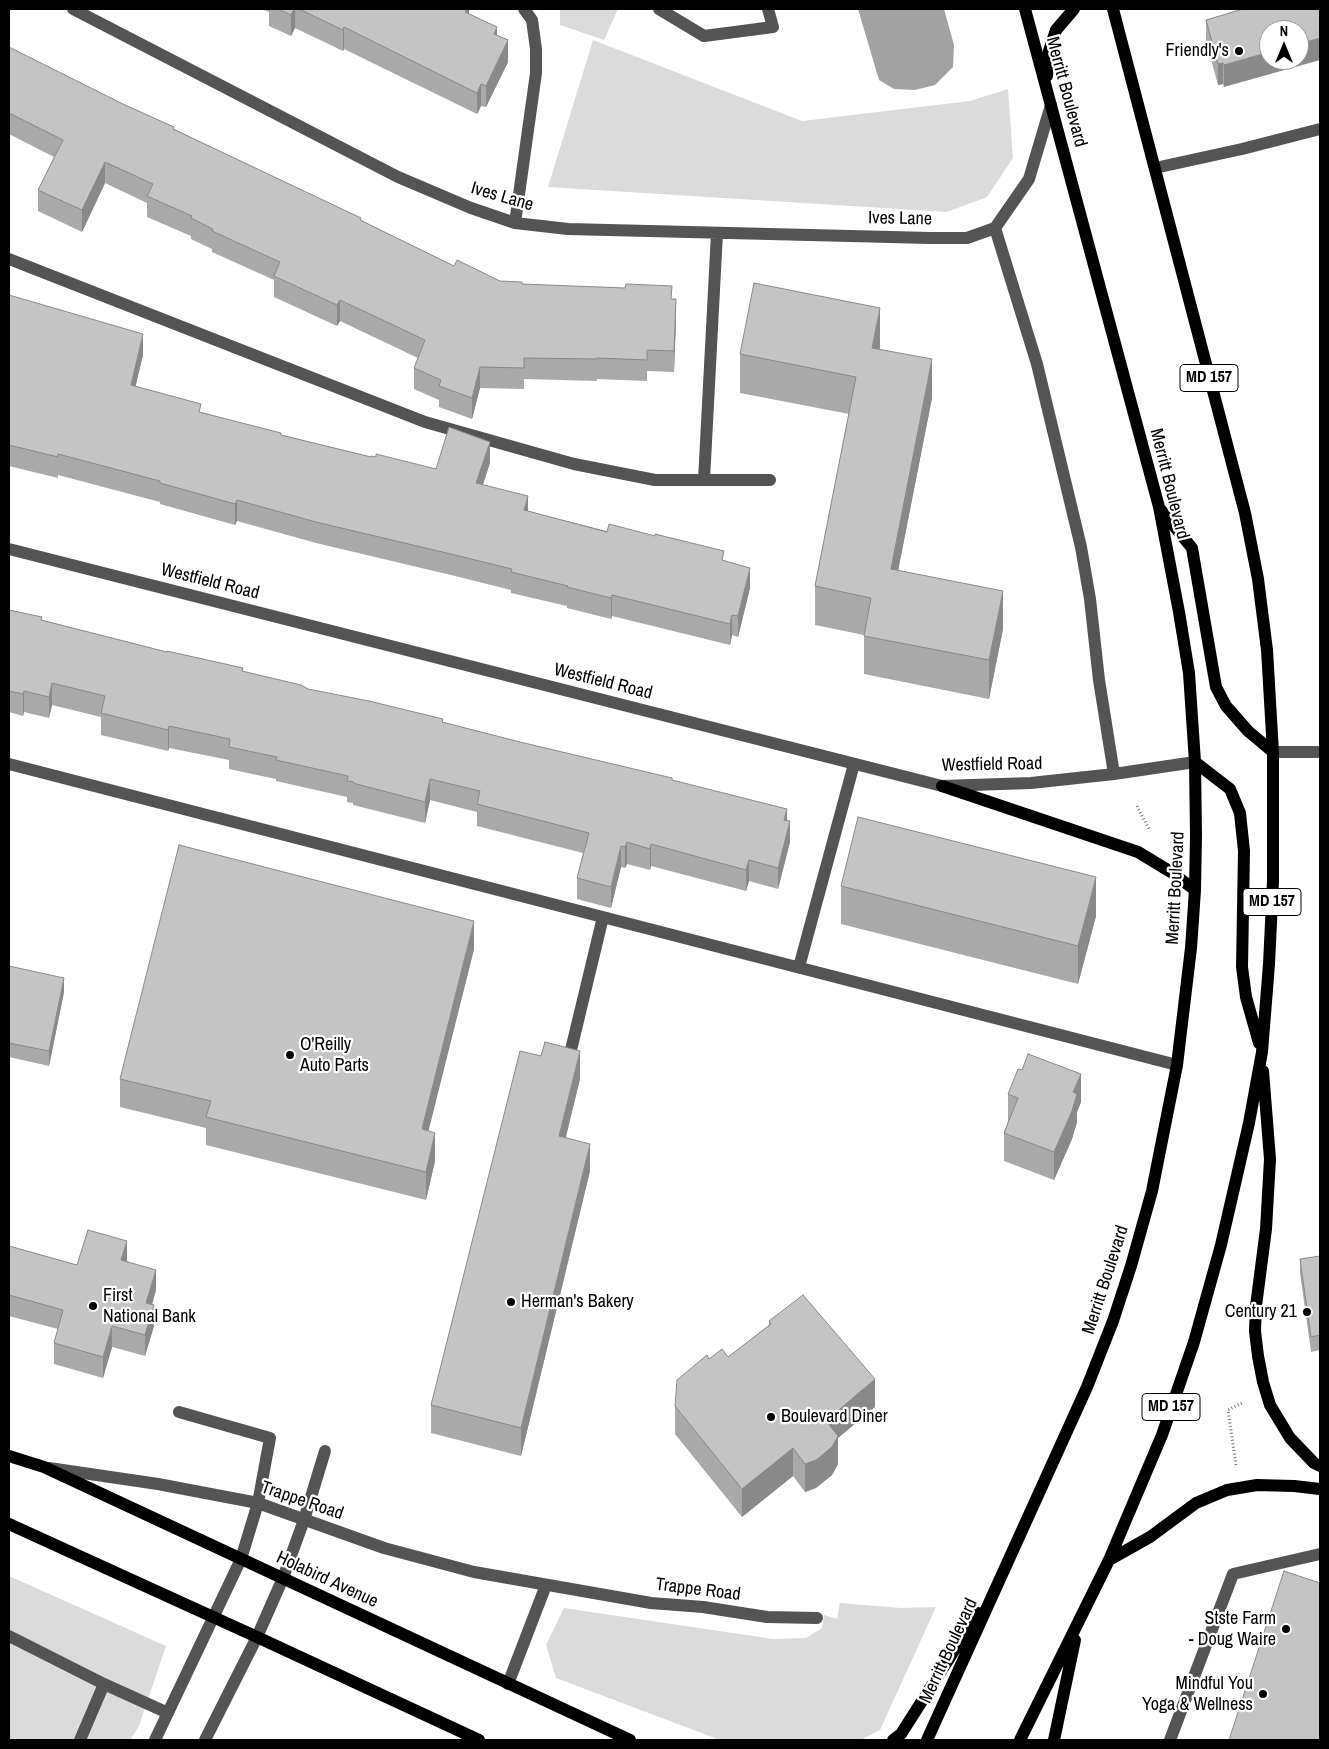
<!DOCTYPE html>
<style>
body{margin:0}
#map{position:relative;width:1329px;height:1749px;overflow:hidden;background:#fff;font-family:"Archivo Narrow",sans-serif}
canvas{display:block}
.frame{position:absolute;inset:0;border:10px solid #000;pointer-events:none}
.north{position:absolute;left:1259px;top:20px;width:50px;height:50px;box-sizing:border-box;background:#fff;border:1px solid #999;border-radius:50%;rotate:0deg;font-size:14px;font-weight:700;line-height:20px;text-align:center;color:#000}
.north::after{content:'';display:block;margin:auto;width:18px;height:22px;background:#000;clip-path:polygon(50% 0,100% 100%,50% 72%,0 100%)}
</style>
<div id="map">
<canvas width="1329" height="1749"></canvas>
<div class="frame"></div>
<div class="north">N</div>
</div>
<script>
const ctx = document.querySelector('canvas').getContext('2d');
ctx.lineJoin = 'round';
function fillPath(path, color) { ctx.fillStyle = color; ctx.fill(path, 'evenodd'); }
const poly = rows => new Path2D(rows.map(r => 'M' + r).join(''));
function trace(path, color, width, dash) { ctx.strokeStyle = color; ctx.lineWidth = width; ctx.lineCap = dash ? 'butt' : 'round'; ctx.setLineDash(dash || []); ctx.stroke(path); }
function drawText(font, color, halo, rows, align = 'center') {
  ctx.font = font + ' "Archivo Narrow",sans-serif'; ctx.lineWidth = 4.5; ctx.setLineDash([]); ctx.textBaseline = 'middle'; ctx.strokeStyle = halo; ctx.fillStyle = color; for (const [text, x, y, turn = 0] of rows) {
    ctx.save(); ctx.translate(x, y); ctx.rotate((+turn || 0) * Math.PI / 180); ctx.textAlign = isNaN(turn) ? turn : align; if (halo) ctx.strokeText(text, 0, 0); ctx.fillText(text, 0, 0); ctx.restore();
  }
}
const green = poly([
 [560,9,618,9,604,40,560,25],
 [593,40,802,121,970,101,1008,89,1013,158,987,197,947,212,548,187],
 [9,1576,166,1646,139,1726,130,1740,9,1740],
 [840,1603,901,1608,936,1607,880,1730,861,1740,720,1740,556,1678,546,1645,564,1608,773,1639,806,1638,822,1628,824,1615,837,1619]
]);
const water = poly([
 [858,9,944,9,954,45,953,67,935,85,915,90,894,89,879,80]
]);
const path = poly([
 [1137,806,1150,831],
 [1236,1465,1228,1410,1244,1402]
]);
const minor = poly([
 [73,9,398,177,471,208,515,223,568,229,930,238,967,238,995,228],
 [659,9,704,36,773,27,768,9],
 [1155,168,1242,149,1320,129],
 [515,223,536,73,536,49,532,20,524,9],
 [995,228,1037,364,1081,547,1090,599,1099,680,1114,774],
 [995,228,1029,179,1051,105],
 [9,259,425,422,574,464,655,480,770,480],
 [704,480,717,233],
 [9,549,942,786,1031,783,1114,774,1195,762],
 [1273,752,1320,752],
 [9,764,1177,1065],
 [799,967,854,764],
 [570,1054,603,917],
 [49,1468,158,1484,258,1503,384,1548,474,1572,651,1603,703,1607,767,1617,817,1618],
 [9,1636,104,1684,168,1713],
 [508,1684,546,1585],
 [80,1740,104,1684],
 [155,1740,241,1559,258,1503,270,1438,179,1412],
 [205,1740,257,1637,283,1578,304,1520,325,1451],
 [1170,1740,1233,1574,1320,1554]
]);
const major = poly([
 [1047,76,1049,51,1056,30,1074,9],
 [1161,510,1192,548,1216,687,1226,706,1248,731,1273,752],
 [1195,762,1230,789,1240,813,1244,851,1242,967,1246,997,1259,1043],
 [942,786,1138,852,1171,872,1195,890],
 [1263,1071,1270,1159,1266,1229,1256,1306,1255,1331,1258,1356,1263,1382,1270,1405,1290,1438,1314,1463,1320,1466],
 [9,1456,44,1467,630,1740],
 [9,1524,257,1637,479,1740],
 [1109,1560,1150,1537,1196,1503,1227,1490,1257,1485,1294,1486,1320,1489],
 [893,1740,901,1734,978,1613],
 [927,1740,1087,1387,1113,1321,1131,1266,1152,1191,1177,1065,1191,948,1195,890,1196,835,1195,762,1189,673,1179,612,1159,507,1025,9],
 [1020,1740,1109,1560,1162,1435,1194,1342,1221,1245,1249,1123,1262,1052,1269,964,1273,881,1273,752,1267,650,1258,579,1245,513,1113,9],
 [1054,1740,1075,1640]
]);
const wall = poly([
 [262,9,469,9,469,14,497,35,508,62,486,107,481,106,477,114,344,49,343,51,295,28,291,36,269,26,269,12],
 [1243,9,1224,87,1223,84,1218,85,1206,41,1206,20],
 [9,47,123,104,454,266,500,281,522,284,672,299,676,320,674,372,647,371,647,381,597,379,597,381,524,379,524,389,480,388,472,419,439,407,439,400,414,389,414,368,418,358,340,321,337,326,274,297,274,280,212,252,212,249,191,239,191,236,147,217,147,203,105,183,82,232,38,211,38,190,54,157,9,134],
 [9,295,143,355,135,386,201,412,281,435,371,457,436,469,490,463,483,485,528,511,724,561,750,588,738,637,732,635,730,645,612,616,611,619,567,608,567,606,511,593,511,590,455,576,316,543,237,521,235,525,160,504,160,502,58,475,58,478,9,466],
 [880,347,879,349,932,398,898,570,1003,629,989,699,864,674,864,635,815,625,815,586,849,414,740,393,740,354],
 [9,610,42,620,308,689,672,780,787,820,790,842,778,889,749,881,746,891,651,866,650,870,627,864,625,868,621,867,611,908,577,899,577,878,583,853,477,826,477,812,430,800,425,823,353,805,353,803,347,802,347,797,276,781,276,779,229,769,229,760,169,748,168,751,101,735,101,717,52,705,49,718,24,712,23,716,9,712],
 [841,886,1096,916,1078,984,841,924],
 [474,949,428,1131,435,1161,426,1200,206,1145,206,1128,120,1107,120,1079],
 [9,966,64,992,49,1066,9,1057],
 [580,1079,566,1137,590,1171,521,1456,431,1433,431,1405],
 [1008,1094,1081,1102,1077,1112,1077,1122,1072,1139,1054,1180,1004,1161,1004,1133,1008,1122],
 [9,1246,77,1265,127,1261,156,1290,152,1305,154,1326,145,1356,112,1347,103,1378,54,1364,54,1343,58,1329,9,1316],
 [1320,1256,1320,1350,1311,1352,1300,1273,1300,1259],
 [769,1321,875,1407,838,1438,838,1464,832,1475,816,1488,805,1492,793,1476,742,1517,675,1434,675,1406,709,1359,728,1357,769,1325]
]);
const shadedWall = poly([
 [294,9,295,9,295,28,291,36,291,15],
 [467,9,469,9,469,26,465,12],
 [344,27,344,49,343,51,343,30],
 [497,27,497,49,494,34],
 [1320,38,1320,60,1224,87,1224,65,1269,52,1269,60,1299,60,1299,44],
 [508,40,508,62,486,107,486,86],
 [1223,63,1223,84,1218,85,1218,64],
 [481,84,481,106,477,114,477,93],
 [105,162,105,183,82,232,82,210],
 [676,299,676,320,674,372,674,351],
 [340,300,340,321,337,326,337,305],
 [880,308,880,347,872,386,872,348],
 [143,334,143,355,131,406,131,385],
 [932,359,932,398,891,607,891,569],
 [480,367,480,388,472,419,472,398],
 [490,442,490,463,476,504,476,483],
 [528,496,528,517,524,510],
 [237,500,237,521,235,525,235,504],
 [750,568,750,588,738,637,738,616],
 [1003,591,1003,629,989,699,989,660],
 [612,595,612,616,611,619,611,598],
 [732,615,732,635,730,645,730,624],
 [52,683,52,705,49,718,49,697],
 [24,691,24,712,23,716,23,694],
 [169,726,169,748,168,751,168,730],
 [430,779,430,800,425,823,425,802],
 [787,809,787,831,784,820],
 [790,821,790,842,778,889,778,868],
 [627,842,627,864,625,868,625,847],
 [651,844,651,866,650,870,650,849],
 [621,846,621,867,611,908,611,887],
 [749,860,749,881,746,891,746,870],
 [1096,877,1096,916,1078,984,1078,946],
 [474,921,474,949,422,1157,422,1129],
 [64,978,64,992,49,1066,49,1051],
 [580,1051,580,1079,559,1164,559,1136],
 [1081,1074,1081,1102,1077,1112,1077,1122,1072,1139,1054,1180,1054,1152,1073,1092],
 [435,1133,435,1161,426,1200,426,1172],
 [590,1144,590,1171,521,1456,521,1428],
 [127,1241,127,1262,121,1260],
 [156,1270,156,1290,146,1324,146,1303],
 [154,1305,154,1326,145,1356,145,1335],
 [112,1326,112,1347,103,1378,103,1357],
 [875,1379,875,1407,838,1438,838,1464,832,1475,816,1488,805,1492,805,1464,826,1421],
 [793,1448,793,1476,742,1517,742,1489]
]);
const building = poly([
 [278,9,294,9,291,15,278,9],
 [299,9,467,9,465,12,497,27,494,34,508,40,486,86,481,84,477,93,344,27,343,30,299,9],
 [1243,9,1320,9,1320,38,1299,44,1299,30,1269,30,1269,52,1224,65,1223,63,1218,64,1206,20,1243,9],
 [9,47,123,104,174,127,173,129,361,218,360,220,454,266,457,260,500,281,522,282,522,284,625,288,626,284,672,286,671,299,676,299,674,351,647,350,647,360,597,358,597,359,524,358,524,368,480,367,472,398,439,386,441,380,414,368,425,340,340,300,337,305,274,276,280,262,212,231,213,229,191,218,192,216,147,196,153,184,105,162,82,210,38,190,63,140,9,113,9,47],
 [754,283,880,308,872,348,932,359,891,569,1003,591,989,660,864,636,871,598,815,586,856,377,740,354,754,283],
 [9,295,143,334,131,385,201,404,199,412,281,433,281,435,371,457,371,456,376,457,376,454,436,469,449,427,490,442,476,483,528,496,524,510,607,532,609,524,655,536,655,534,724,551,722,560,750,568,738,616,732,615,730,624,612,595,611,598,567,587,568,586,511,572,512,569,455,555,316,522,237,500,235,504,160,483,160,481,58,454,58,457,9,445,9,295],
 [9,610,42,617,41,620,167,652,167,651,243,668,242,671,301,685,308,689,369,701,443,719,442,722,520,742,672,778,672,780,787,809,784,820,790,821,778,868,749,860,746,870,651,844,650,849,627,842,625,847,621,846,611,887,577,878,589,833,477,804,480,791,430,779,425,802,353,783,354,782,347,781,348,776,276,760,277,757,229,747,230,739,169,726,168,730,101,713,105,696,52,683,49,697,24,691,23,694,9,691,9,610],
 [858,817,1096,877,1078,946,841,886,858,817],
 [179,845,474,921,422,1129,435,1133,426,1172,206,1117,211,1101,120,1079,179,845],
 [9,966,64,978,49,1051,9,1043,9,966],
 [545,1042,580,1051,559,1136,590,1144,521,1428,431,1405,520,1051,541,1056,545,1042],
 [1028,1054,1081,1074,1073,1092,1077,1094,1072,1111,1054,1152,1004,1133,1018,1098,1008,1094,1018,1069,1022,1070,1028,1054],
 [88,1230,127,1241,121,1260,156,1270,146,1303,154,1305,145,1335,112,1326,103,1357,54,1343,63,1310,9,1295,9,1246,77,1265,88,1230],
 [1320,1256,1320,1335,1311,1337,1300,1259,1320,1256],
 [803,1295,875,1379,826,1421,838,1436,832,1447,816,1460,805,1464,793,1448,742,1489,675,1406,677,1380,707,1355,709,1359,722,1349,728,1357,771,1324,769,1321,803,1295],
 [1284,1571,1320,1583,1320,1740,1229,1740,1284,1571]
]);
const markers = [
 [1239,51,5,"#000"],
 [290,1055,5,"#000"],
 [511,1302,5,"#000"],
 [93,1306,5,"#000"],
 [1307,1312,5,"#000"],
 [771,1417,5,"#000"],
 [1286,1629,5,"#000"],
 [1263,1694,5,"#000"]
];
const shields = [
 [1209,378,58],
 [1272,902,58],
 [1171,1407,58]
];
const shieldNames = [
 ["MD 157",1209,378],
 ["MD 157",1272,902],
 ["MD 157",1171,1407]
];
const poiNames = [
 ["Friendly's",1229,51],
 ["O'Reilly",300,1045,"left"],
 ["Auto Parts",300,1066,"left"],
 ["First",103,1296,"left"],
 ["National Bank",103,1317,"left"],
 ["Herman's Bakery",521,1302,"left"],
 ["Century 21",1297,1312],
 ["Boulevard Diner",781,1417,"left"],
 ["Stste Farm",1276,1619],
 ["- Doug Waire",1276,1640],
 ["Mindful You",1253,1684],
 ["Yoga & Wellness",1253,1705]
];
const streetNames = [
 ["Merritt Boulevard",1066,92,75],
 ["Ives Lane",502,197,16],
 ["Ives Lane",900,219,1],
 ["Merritt Boulevard",1169,484,76],
 ["Westfield Road",210,582,14],
 ["Westfield Road",603,682,14],
 ["Westfield Road",992,765,-1],
 ["Merritt Boulevard",1176,888,-87],
 ["Merritt Boulevard",1106,1280,-72],
 ["Trappe Road",302,1501,19],
 ["Holabird Avenue",327,1580,25],
 ["Trappe Road",698,1590,7],
 ["Merritt Boulevard",949,1651,-65]
];
fillPath(green, '#dbdbdb');
fillPath(water, '#a2a2a2');
trace(path, '#767676', 3, [1, 2.5]);
trace(minor, '#545454', 12);
trace(major, '#000', 12);
fillPath(wall, '#a9a9a9');
fillPath(shadedWall, '#898989');
fillPath(building, '#c4c4c4');
trace(building, '#898989', 1);
for (const [x, y, r, color] of markers) { const dot = new Path2D(); dot.arc(x, y, r, 0, 2 * Math.PI); ctx.fillStyle = color; ctx.fill(dot); trace(dot, '#fff', 2); }
for (const [x, y, w] of shields) { const box = new Path2D(); box.roundRect(x - w / 2, y - 13.5, w, 27, 4); ctx.fillStyle = '#fff'; ctx.fill(box); trace(box, '#000', 1); }
drawText('bold 16px', '#000', null, shieldNames);
drawText('18px', '#000', '#fff', poiNames, 'right');
drawText('18px', '#000', '#fff', streetNames);
</script>
